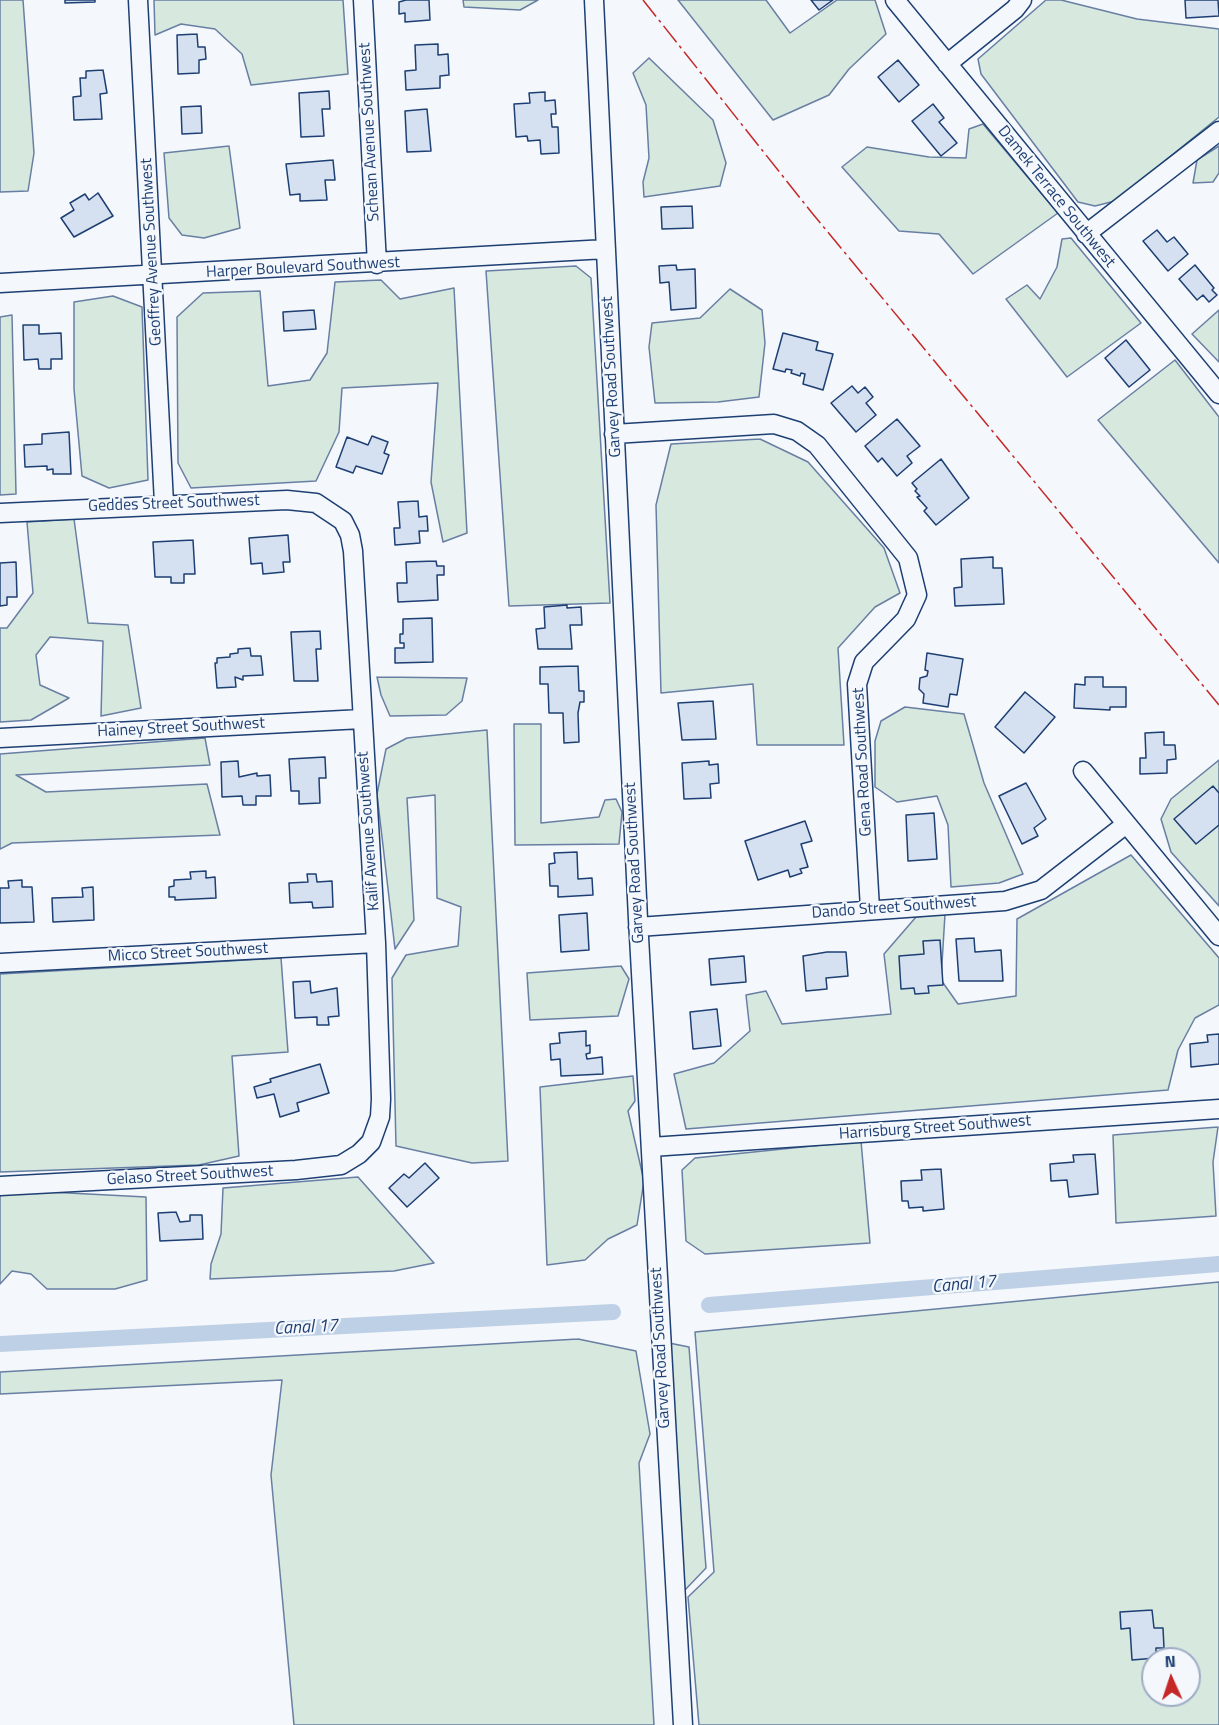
<!DOCTYPE html>
<style>
body{margin:0}
#map{position:relative;width:1219px;height:1725px;overflow:hidden;background:#f4f7fb;font-family:"Titillium Web",sans-serif}
canvas{display:block}
.north{position:absolute;left:1141px;top:1647px;width:60px;height:60px;box-sizing:border-box;background:#f4f7fb;border:2px solid #9eadc5;border-radius:50%;rotate:357deg;font-size:16px;font-weight:700;line-height:24px;text-align:center;color:#1d3f73}
.north::after{content:'';display:block;margin:auto;width:21px;height:27px;background:#c62828;clip-path:polygon(50% 0,100% 100%,50% 72%,0 100%)}
</style>
<div id="map">
<canvas width="1219" height="1725"></canvas>
<div class="north">N</div>
</div>
<script>
const ctx = document.querySelector('canvas').getContext('2d');
ctx.lineJoin = 'round';
function fillPath(path, color) { ctx.fillStyle = color; ctx.fill(path, 'evenodd'); }
const poly = rows => new Path2D(rows.map(r => 'M' + r).join(''));
function trace(path, color, width, dash) { ctx.strokeStyle = color; ctx.lineWidth = width; ctx.lineCap = dash ? 'butt' : 'round'; ctx.setLineDash(dash || []); ctx.stroke(path); }
function drawText(font, color, halo, rows, align = 'center') {
  ctx.font = font + ' "Titillium Web",sans-serif'; ctx.lineWidth = 4.5; ctx.setLineDash([]); ctx.textBaseline = 'middle'; ctx.strokeStyle = halo; ctx.fillStyle = color; for (const [text, x, y, turn = 0] of rows) {
    ctx.save(); ctx.translate(x, y); ctx.rotate((+turn || 0) * Math.PI / 180); ctx.textAlign = isNaN(turn) ? turn : align; if (halo) ctx.strokeText(text, 0, 0); ctx.fillText(text, 0, 0); ctx.restore();
  }
}
const green = poly([
 [0,0,23,0,34,153,28,191,0,192,0,0],
 [154,0,343,0,348,74,251,85,242,54,215,29,181,24,155,35,154,0],
 [463,0,538,0,520,10,464,7,463,0],
 [678,0,766,0,790,33,837,0,875,0,886,34,849,69,829,95,773,120,678,0],
 [1046,0,1061,0,1137,19,1219,29,1219,117,1115,201,1095,206,1078,202,981,74,978,59,1046,0],
 [649,58,713,120,726,163,720,186,644,197,643,182,649,158,646,105,633,73,649,58],
 [983,124,1058,213,973,274,939,234,899,231,842,167,867,147,929,157,966,158,969,129,983,124],
 [229,146,240,228,204,238,182,235,169,218,164,153,229,146],
 [1219,146,1219,173,1213,182,1193,183,1197,160,1219,146],
 [1071,238,1141,323,1067,377,1006,299,1027,285,1040,299,1057,267,1062,239,1071,238],
 [576,266,591,278,610,603,509,606,486,271,576,266],
 [381,280,400,299,454,288,467,533,443,542,431,482,438,383,342,388,339,432,316,481,191,488,178,463,177,317,203,293,260,291,268,386,310,380,327,353,335,282,381,280],
 [730,289,762,310,765,343,759,397,718,402,655,403,649,347,652,323,700,318,730,289],
 [113,296,142,307,148,480,109,488,82,476,74,389,74,302,113,296],
 [1219,310,1219,362,1192,334,1219,310],
 [12,315,16,494,0,495,0,317,12,315],
 [1175,360,1219,417,1219,563,1098,420,1175,360],
 [760,439,808,462,884,548,900,593,875,607,838,648,844,745,757,745,753,684,661,693,656,505,671,444,760,439],
 [74,519,88,623,128,625,141,708,101,716,103,641,50,637,36,655,40,685,69,698,31,720,0,722,0,628,7,628,33,593,27,522,74,519],
 [377,677,467,678,462,701,446,715,390,716,381,695,377,677],
 [905,707,964,714,984,783,1023,874,999,883,951,887,948,825,937,796,897,802,875,787,875,741,881,721,905,707],
 [514,724,541,724,541,823,599,817,605,800,616,799,622,812,619,844,515,845,514,724],
 [487,730,508,1161,472,1163,396,1146,392,978,406,955,458,946,461,907,437,898,435,795,407,798,414,920,395,949,377,794,386,749,407,738,487,730],
 [205,738,210,765,16,775,46,792,207,784,220,835,12,843,0,849,0,754,205,738],
 [1219,760,1219,906,1171,852,1161,819,1171,799,1219,760],
 [1131,855,1219,958,1219,1005,1195,1018,1178,1050,1168,1090,686,1129,674,1074,714,1063,750,1031,746,995,766,991,782,1024,891,1014,884,954,916,917,945,914,941,980,958,1004,1016,996,1017,919,1131,855],
 [281,958,288,1052,232,1056,239,1156,199,1165,0,1172,0,974,281,958],
 [621,966,629,979,618,1016,530,1020,527,973,621,966],
 [633,1076,635,1101,628,1111,644,1181,637,1225,608,1239,585,1260,547,1265,540,1087,633,1076],
 [1218,1127,1213,1162,1216,1216,1116,1223,1113,1135,1218,1127],
 [861,1141,870,1243,705,1254,686,1241,682,1170,695,1158,861,1141],
 [358,1177,434,1263,394,1271,210,1279,211,1264,221,1234,223,1188,358,1177],
 [30,1191,146,1197,147,1280,115,1289,47,1289,31,1274,12,1271,0,1284,0,1194,30,1191],
 [1219,1282,1219,1725,699,1725,688,1597,714,1572,695,1332,1219,1282],
 [1153,1659,1189,1659,1189,1695,1153,1695,1153,1659],
 [578,1339,636,1351,650,1434,639,1463,654,1725,294,1725,271,1475,282,1380,0,1394,0,1372,578,1339],
 [669,1343,689,1347,706,1568,684,1591,669,1343]
]);
const canal = poly([
 [709,1305,1219,1264],
 [0,1344,613,1312]
]);
const building = poly([
 [65,0,95,0,95,2,65,3,65,0],
 [406,0,429,0,430,20,405,22,405,13,399,14,399,2,406,0],
 [811,0,833,0,819,10,811,0],
 [1185,0,1218,0,1219,16,1186,18,1185,0],
 [197,34,198,47,205,47,206,59,199,60,199,73,178,74,177,35,197,34],
 [438,44,438,55,448,54,449,75,440,76,440,88,406,90,405,71,416,70,415,45,438,44],
 [898,60,919,85,899,102,878,77,898,60],
 [103,70,107,93,100,94,102,119,74,120,73,97,81,96,80,78,86,78,86,71,103,70],
 [329,91,330,109,322,109,324,136,301,137,299,93,329,91],
 [545,92,545,101,555,100,556,114,551,114,552,127,558,127,559,153,541,154,540,140,528,141,527,136,516,137,514,104,530,103,529,93,545,92],
 [933,104,944,118,939,122,957,143,941,156,912,121,933,104],
 [201,106,202,133,182,134,181,107,201,106],
 [427,109,431,151,407,152,405,111,427,109],
 [333,160,335,180,325,180,327,200,300,201,300,194,290,195,286,164,333,160],
 [98,193,113,216,74,237,61,218,74,210,70,203,85,194,89,200,98,193],
 [692,206,693,228,662,229,661,207,692,206],
 [1157,230,1167,242,1174,237,1188,254,1168,271,1143,241,1157,230],
 [676,265,677,270,695,269,696,308,671,310,669,282,660,283,659,266,676,265],
 [1195,265,1214,288,1212,290,1217,295,1209,302,1203,295,1197,300,1179,279,1195,265],
 [314,310,316,329,284,331,283,312,314,310],
 [23,325,39,325,39,334,61,333,62,359,51,359,51,369,39,369,38,359,24,360,23,325],
 [783,333,818,342,816,350,833,354,823,390,803,384,805,374,801,373,800,376,791,373,792,370,786,369,785,372,773,369,783,333],
 [1126,340,1150,370,1129,387,1105,358,1126,340],
 [852,386,858,393,865,387,873,397,866,403,876,415,856,432,831,403,852,386],
 [897,419,920,446,907,456,912,463,897,476,882,458,878,462,865,446,897,419],
 [69,432,71,474,53,474,53,469,47,470,47,466,25,467,24,445,42,444,42,434,69,432],
 [372,436,388,442,384,453,389,455,382,474,356,466,353,473,336,467,347,437,368,445,372,436],
 [941,459,969,498,936,525,924,511,927,508,917,497,920,496,915,491,917,489,912,483,941,459],
 [418,501,419,517,427,516,428,531,419,531,420,543,395,545,394,528,400,528,398,502,418,501],
 [288,535,290,562,283,562,284,572,263,574,262,563,251,564,249,538,288,535],
 [193,540,195,574,184,574,184,583,171,583,171,577,155,577,153,542,193,540],
 [993,557,993,568,1002,568,1004,604,955,606,954,588,962,587,961,559,993,557],
 [436,561,437,566,444,566,444,575,437,575,438,600,398,602,397,583,407,583,406,562,436,561],
 [16,562,17,597,7,597,7,605,0,606,0,563,16,562],
 [567,605,567,608,581,607,582,625,570,625,572,649,538,649,536,629,545,628,544,607,567,605],
 [432,618,433,662,395,663,395,648,404,648,404,643,400,643,400,634,403,634,403,619,432,618],
 [320,631,321,649,316,649,318,681,294,681,291,632,320,631],
 [250,648,251,656,261,656,263,675,243,676,243,680,235,677,236,687,217,688,215,663,217,663,217,658,230,657,230,654,238,653,238,649,250,648],
 [927,653,963,659,957,695,950,694,948,707,923,703,924,694,919,689,920,678,927,676,928,671,925,670,927,653],
 [578,666,579,691,584,691,584,702,580,702,578,713,579,742,564,743,563,713,549,713,548,684,540,684,540,667,578,666],
 [1085,677,1103,677,1103,687,1126,687,1126,707,1110,707,1110,710,1074,708,1075,684,1085,685,1085,677],
 [1025,692,1055,717,1024,753,995,727,1025,692],
 [713,701,716,739,682,740,678,703,713,701],
 [1164,732,1164,745,1175,745,1176,759,1167,760,1167,773,1140,774,1140,758,1146,758,1145,733,1164,732],
 [325,757,326,778,319,778,320,803,299,804,299,791,291,791,289,759,325,757],
 [238,761,239,777,257,773,257,776,270,775,271,796,256,796,256,805,243,805,242,796,222,797,221,762,238,761],
 [709,761,709,765,718,764,719,783,710,784,711,798,684,799,682,763,709,761],
 [1026,783,1046,819,1034,828,1038,836,1022,844,999,796,1026,783],
 [1213,786,1219,793,1219,825,1196,844,1174,819,1213,786],
 [934,813,937,859,908,861,906,815,934,813],
 [805,821,812,841,801,844,808,867,800,869,802,873,790,877,788,870,758,880,745,841,805,821],
 [577,852,578,879,592,878,593,895,558,897,558,886,550,886,549,864,555,863,554,853,577,852],
 [206,871,206,878,215,877,216,898,175,900,175,897,169,897,169,887,174,886,174,880,191,879,190,872,206,871],
 [307,874,316,874,317,882,332,881,333,907,313,908,312,902,290,903,289,883,308,882,307,874],
 [22,880,22,887,32,887,34,922,0,923,0,888,9,888,8,881,22,880],
 [93,887,94,920,53,922,52,898,83,897,82,888,93,887],
 [587,913,589,950,561,952,559,915,587,913],
 [974,938,975,952,1001,950,1003,981,959,981,956,939,974,938],
 [940,940,943,985,928,986,929,993,915,994,914,988,901,989,899,956,924,954,923,941,940,940],
 [827,952,846,952,848,976,826,978,827,989,806,991,803,956,827,952],
 [744,956,746,982,711,985,709,959,744,956],
 [310,981,311,993,337,988,339,1016,328,1017,329,1025,317,1025,317,1017,295,1018,293,982,310,981],
 [717,1009,721,1046,693,1049,690,1012,717,1009],
 [586,1031,586,1046,590,1045,590,1053,586,1054,587,1059,602,1057,603,1074,561,1076,560,1059,551,1060,550,1044,560,1043,559,1033,586,1031],
 [1219,1034,1219,1064,1191,1067,1190,1044,1208,1042,1207,1035,1219,1034],
 [320,1064,329,1093,297,1103,299,1111,280,1117,274,1094,257,1098,254,1087,271,1082,270,1079,320,1064],
 [1095,1154,1098,1194,1069,1197,1067,1180,1051,1181,1050,1164,1074,1162,1073,1155,1095,1154],
 [425,1163,439,1178,407,1207,389,1188,404,1174,409,1178,425,1163],
 [941,1169,944,1209,923,1211,923,1207,909,1208,908,1201,902,1201,901,1181,922,1180,921,1170,941,1169],
 [176,1212,180,1222,190,1221,190,1215,202,1215,203,1239,160,1241,158,1213,176,1212],
 [1152,1610,1154,1628,1163,1628,1164,1648,1156,1648,1156,1658,1132,1660,1130,1628,1121,1629,1120,1612,1152,1610]
]);
const minor = poly([
 [138,0,164,503],
 [363,0,377,264],
 [594,0,638,919,683,1725],
 [895,0,1219,394],
 [947,64,1015,9,1022,0],
 [1086,234,1219,131],
 [0,283,606,249],
 [614,434,774,424,797,431,817,445,908,558,917,595,906,619,864,662,857,684,870,909],
 [0,513,287,500,316,503,343,521,350,535,353,551,376,943,381,1099,380,1117,371,1142,359,1154,341,1165,296,1170,0,1186],
 [0,738,362,719],
 [1083,771,1219,936],
 [638,927,1005,901,1041,890,1125,825],
 [0,963,376,943],
 [651,1147,1219,1109]
]);
const power = poly([
 [643,0,812,213,1219,705]
]);
const streetNames = [
 ["Schean Avenue Southwest",370,132,-93],
 ["Damek Terrace Southwest",1056,197,51],
 ["Geoffrey Avenue Southwest",152,252,-93],
 ["Harper Boulevard Southwest",303,268,-3],
 ["Garvey Road Southwest",612,377,-93],
 ["Geddes Street Southwest",174,504,-2],
 ["Hainey Street Southwest",181,728,-3],
 ["Gena Road Southwest",863,762,-93],
 ["Kalif Avenue Southwest",369,831,-94],
 ["Garvey Road Southwest",635,863,-93],
 ["Dando Street Southwest",894,908,-4],
 ["Micco Street Southwest",188,953,-3],
 ["Harrisburg Street Southwest",935,1128,-4],
 ["Gelaso Street Southwest",190,1176,-3],
 ["Garvey Road Southwest",661,1348,-93]
];
const waterNames = [
 ["Canal 17",964,1285,-5],
 ["Canal 17",306,1328,-3]
];
fillPath(green, '#d7e8df');
trace(green, '#687fa3', 1.5);
trace(canal, '#bed0e5', 16);
fillPath(building, '#d5e0f0');
trace(building, '#1d3f73', 1.5);
trace(minor, '#1d3f73', 21);
trace(minor, '#f4f7fb', 18);
trace(power, '#c62828', 1.5, [21, 4.5, 3, 4.5]);
drawText('16px', '#1d3f73', '#f4f7fb', streetNames);
drawText('italic 18px', '#1d3f73', '#f4f7fb', waterNames);
</script>
